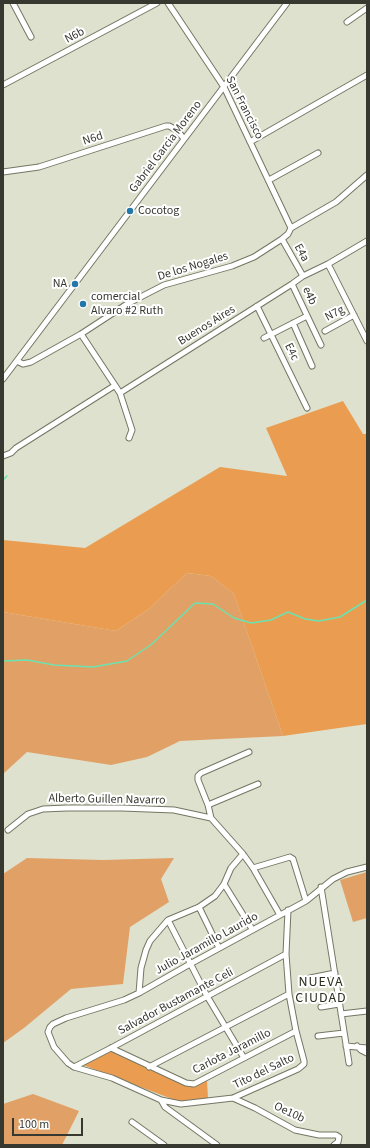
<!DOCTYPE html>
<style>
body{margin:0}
#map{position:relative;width:370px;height:1148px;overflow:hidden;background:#dee1cd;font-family:"Source Sans 3",sans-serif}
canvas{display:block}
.frame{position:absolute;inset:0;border:4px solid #373830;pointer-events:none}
.scale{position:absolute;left:12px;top:1118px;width:71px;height:18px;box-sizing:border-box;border:2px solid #373830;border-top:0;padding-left:5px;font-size:12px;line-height:14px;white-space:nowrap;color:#373830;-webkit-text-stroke:3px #fff;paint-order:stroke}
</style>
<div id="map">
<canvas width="370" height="1148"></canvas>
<div class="frame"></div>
<div class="scale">100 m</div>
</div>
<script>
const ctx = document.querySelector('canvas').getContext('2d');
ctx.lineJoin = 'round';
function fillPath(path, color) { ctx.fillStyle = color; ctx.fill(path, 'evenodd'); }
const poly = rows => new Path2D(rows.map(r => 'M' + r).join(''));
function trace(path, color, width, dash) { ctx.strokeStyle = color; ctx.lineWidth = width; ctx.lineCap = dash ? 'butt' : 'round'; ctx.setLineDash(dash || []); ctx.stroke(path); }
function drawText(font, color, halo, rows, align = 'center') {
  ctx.font = font + ' "Source Sans 3",sans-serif'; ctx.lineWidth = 4; ctx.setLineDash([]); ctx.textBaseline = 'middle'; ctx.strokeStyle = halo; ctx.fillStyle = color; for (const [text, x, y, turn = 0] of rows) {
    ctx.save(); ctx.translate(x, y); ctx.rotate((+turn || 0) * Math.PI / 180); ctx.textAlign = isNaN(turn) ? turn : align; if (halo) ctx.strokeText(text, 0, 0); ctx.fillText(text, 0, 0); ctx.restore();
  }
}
const green = poly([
 [187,573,211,576,234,594,283,736,180,741,147,757,111,765,27,752,3,774,3,612,116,631,149,609],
 [27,858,103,860,174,858,161,879,169,902,130,927,123,984,71,989,24,1028,3,1043,3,874],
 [367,872,367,918,353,922,340,880],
 [33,1094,79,1111,62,1145,3,1145,3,1104]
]);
const forest = poly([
 [343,401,363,434,367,434,367,724,283,736,234,594,211,576,187,573,149,609,116,631,3,612,3,540,85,548,220,467,287,476,266,428],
 [112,1051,148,1069,191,1087,207,1081,208,1098,180,1102,83,1065]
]);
const stream = poly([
 [3,480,7,476],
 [3,661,27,660,54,665,93,667,127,661,152,644,195,603,213,604,234,618,251,623,271,620,288,612,305,619,319,621,340,617,367,600]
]);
const minor = poly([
 [13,3,31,37],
 [168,3,224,87,291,228],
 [347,22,367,8],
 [3,85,157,3],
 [250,142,367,75],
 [3,172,39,167,166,126,169,126,177,130,184,139],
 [269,180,318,153],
 [282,239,303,276],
 [328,264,367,341],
 [292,284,321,345],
 [257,306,307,408],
 [293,323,312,366],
 [325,331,354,315],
 [81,334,120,393,292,284,303,276,328,264,367,241],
 [264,338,307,316],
 [17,361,23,364,31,362,81,334,127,304,164,285,232,266,254,257,282,239,288,234,291,228,336,202,367,175],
 [3,379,287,3],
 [120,393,132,430,129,438],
 [3,456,11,453,16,448,114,386],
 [249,752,201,773,198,776,198,780,208,805,211,818,243,854,253,868,280,915],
 [208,805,258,784],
 [8,830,28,814,43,809,67,808,122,808,174,810,211,818],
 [253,868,290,857,291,858,293,859,306,901],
 [224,884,252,929],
 [321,887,349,1063],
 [199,907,219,948],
 [168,920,207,996,244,1058],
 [310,978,335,973],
 [139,993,141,968,146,950,150,941,168,920,199,907,215,896,224,884,231,868,243,854],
 [321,1007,339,1004],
 [341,1014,367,1011],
 [318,1036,344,1033],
 [346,1046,367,1048],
 [357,1046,361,1050,367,1053],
 [111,1048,186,1083,194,1084,296,1031],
 [74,1067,111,1048,286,954],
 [149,1067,289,994],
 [233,1098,255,1108,295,1130,319,1135,336,1135,339,1137,338,1142,334,1145],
 [161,1100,181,1104,233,1098,298,1069,304,1064,304,1061,296,1031,289,994,286,954,288,910],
 [132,1122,164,1145],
 [217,1145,165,1107,161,1100,112,1078,74,1067,68,1063,54,1047,48,1032,50,1027,53,1024,66,1018,124,1000,139,993,190,964,306,901,333,879,347,872,367,867]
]);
const markers = [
 [130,211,4,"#2478a9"],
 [75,284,4,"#2478a9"],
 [83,304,4,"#2478a9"]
];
const streetNames = [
 ["N6b",75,36,-28],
 ["San Francisco",244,108,63],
 ["N6d",93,139,-18],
 ["Gabriel Garcia Moreno",166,147,-53],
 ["E4a",301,253,61],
 ["De los Nogales",193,267,-17],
 ["e4b",309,296,65],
 ["N7g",335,314,-29],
 ["Buenos Aires",207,326,-32],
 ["E4c",291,352,64],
 ["Alberto Guillen Navarro",107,800,1],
 ["Julio Jaramillo Laurido",207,944,-29],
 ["Salvador Bustamante Celi",176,1002,-28],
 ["Carlota Jaramillo",232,1052,-27],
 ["Tito del Salto",264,1072,-26],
 ["Oe10b",289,1113,25]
];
const poiNames = [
 ["Cocotog",138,211],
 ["NA",67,284,"right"],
 ["comercial",91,297],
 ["Alvaro #2 Ruth",91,311]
];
const quarterNames = [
 ["NUEVA",321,983],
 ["CIUDAD",321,999]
];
fillPath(green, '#e1a166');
fillPath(forest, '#ea9d51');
trace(stream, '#6be2b0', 1.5);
trace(minor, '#747664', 7);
trace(minor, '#fff', 5);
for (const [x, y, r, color] of markers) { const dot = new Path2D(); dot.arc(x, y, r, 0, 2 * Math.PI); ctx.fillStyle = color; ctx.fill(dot); trace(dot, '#fff', 1.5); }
drawText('12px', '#373830', '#fff', streetNames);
drawText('12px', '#373830', '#fff', poiNames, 'left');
ctx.letterSpacing = '1px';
drawText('14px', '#2c2e1e', '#fff', quarterNames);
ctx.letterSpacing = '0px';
</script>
